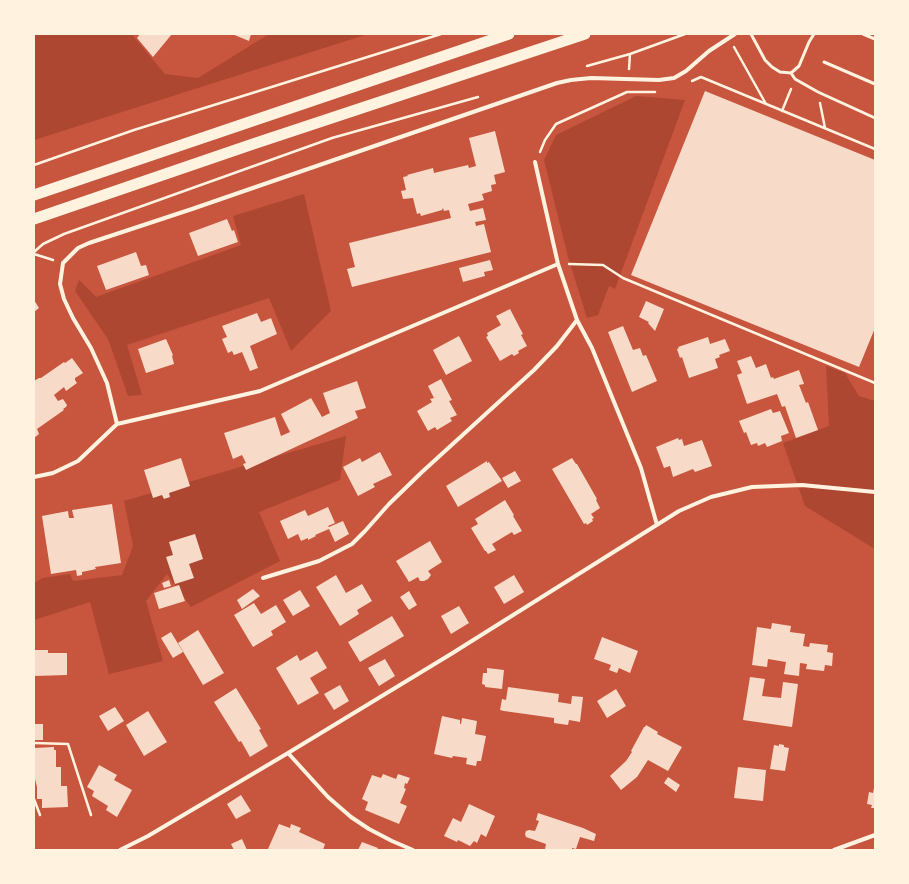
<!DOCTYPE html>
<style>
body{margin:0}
#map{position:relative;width:909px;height:884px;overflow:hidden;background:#c8553d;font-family:Rubik,sans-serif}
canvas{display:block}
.frame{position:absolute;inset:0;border:35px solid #fff3e0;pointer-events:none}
</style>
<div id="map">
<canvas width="909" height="884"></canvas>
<div class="frame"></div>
</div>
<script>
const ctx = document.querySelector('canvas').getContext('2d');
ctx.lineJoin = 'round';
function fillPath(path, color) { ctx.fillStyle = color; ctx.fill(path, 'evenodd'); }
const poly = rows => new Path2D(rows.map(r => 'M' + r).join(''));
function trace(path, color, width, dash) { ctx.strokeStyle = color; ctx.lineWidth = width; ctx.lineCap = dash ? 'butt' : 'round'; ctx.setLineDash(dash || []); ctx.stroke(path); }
const green = poly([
 [34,34,134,34,133,36,165,74,198,78,269,34,368,34,34,140],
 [636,96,685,100,615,289,609,286,598,315,587,318,568,257,544,160,556,135],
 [304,194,331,311,291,351,269,298,127,345,142,395,128,396,108,339,75,291,79,280,96,297,241,245,233,216],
 [826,366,845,373,859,396,875,401,875,549,805,506,783,443,829,426],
 [346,436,340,480,259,512,280,561,191,607,167,574,146,601,163,661,109,674,90,602,34,620,34,583,43,578,70,574,73,581,122,575,133,546,124,501]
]);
const building = poly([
 [140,34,172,34,153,57,137,38],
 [232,34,251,34,249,41],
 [705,91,875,160,875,328,859,367,631,275],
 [495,131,505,172,494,175,496,184,491,185,492,191,482,194,484,200,468,204,470,211,483,208,486,220,475,222,476,226,484,224,491,252,352,287,347,269,355,267,349,243,451,218,449,210,444,211,443,208,442,210,421,216,420,213,417,214,413,198,403,199,401,191,406,190,403,177,408,176,407,175,433,168,434,173,468,165,469,168,476,166,469,138],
 [227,219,232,231,234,230,238,242,198,256,189,233],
 [136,252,141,266,146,265,149,275,106,290,97,266],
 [490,260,493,270,484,272,485,276,463,282,459,268],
 [34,300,39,308,34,312],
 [646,301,664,309,655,331,648,323,649,322,639,317],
 [510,309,523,334,521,335,527,346,518,351,519,353,514,356,512,354,500,361,486,337,488,336,487,333,501,325,496,316],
 [257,313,261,322,271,318,277,334,250,346,258,368,250,371,242,352,234,355,232,351,228,353,222,339,227,337,222,326],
 [623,326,633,350,640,348,643,356,646,355,657,381,632,392,608,332],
 [459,336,472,361,446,375,433,350],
 [708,337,710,344,725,339,730,351,719,355,720,357,715,359,718,368,689,378,682,357,680,358,677,349,679,348,678,347],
 [166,339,173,355,172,356,174,364,146,373,138,349],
 [751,356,756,368,766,364,771,378,773,377,774,379,799,370,804,384,799,385,806,403,808,402,818,430,796,438,785,406,782,407,777,394,747,404,737,375,742,373,737,361],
 [72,358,83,373,75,378,75,380,77,383,66,391,64,387,54,395,58,401,63,399,67,405,66,407,63,409,64,410,37,429,39,434,34,438,34,381,39,378,41,378,64,362,65,363],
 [441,379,452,400,449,401,457,415,450,418,452,421,437,430,435,427,428,431,417,411,432,402,430,399,434,398,428,386],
 [357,381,366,408,355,411,358,418,246,470,243,464,246,463,242,455,233,459,224,433,275,417,281,436,290,432,281,414,311,398,322,417,330,413,323,393],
 [771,409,773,413,780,411,789,433,781,436,782,441,767,447,765,443,758,446,757,443,751,445,746,432,744,433,739,421],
 [678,438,679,440,682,439,684,446,702,440,712,466,695,472,693,469,673,477,670,466,664,468,656,447],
 [380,452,392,475,373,484,375,487,358,496,343,467,360,458,362,462],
 [181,458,190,486,169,493,170,497,164,499,162,495,153,498,144,470],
 [572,458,576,464,577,464,597,499,596,500,600,508,591,514,594,518,592,519,593,521,587,525,586,523,584,524,552,469],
 [487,461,487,463,489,462,502,481,458,507,446,486],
 [515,471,521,481,508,488,502,478],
 [505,500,514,515,513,516,522,531,514,535,512,532,492,544,496,550,488,554,486,551,485,551,471,528,478,524,475,519],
 [112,504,121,563,95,567,96,569,82,572,82,575,77,576,76,570,51,574,42,516,68,511,69,518,74,518,72,510],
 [328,507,335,523,328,526,329,527,343,521,349,534,335,542,329,529,315,535,316,536,308,540,308,538,301,541,298,534,288,539,280,521,305,510,308,516],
 [195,534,203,559,189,564,194,578,175,584,166,557,173,555,169,542],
 [430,541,442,562,428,571,431,575,428,579,424,581,420,581,418,577,409,582,396,561],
 [336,575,346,593,362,584,372,601,357,610,359,614,340,626,316,587],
 [514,575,524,592,504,604,494,587],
 [169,580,171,586,164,588,162,583],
 [179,585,185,601,159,609,154,593],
 [253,589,260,596,242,609,237,600],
 [300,590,310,606,293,616,283,600],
 [409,591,417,605,409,610,400,597],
 [254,603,261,614,276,605,286,622,271,631,273,635,253,647,234,615],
 [459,606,469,623,451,634,441,616],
 [392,616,404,636,360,662,348,642],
 [772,623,791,626,790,632,805,634,803,646,809,647,810,643,828,645,827,652,833,653,832,666,825,665,824,671,806,669,807,664,800,663,799,676,784,674,786,662,768,659,767,667,752,665,757,627,771,629],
 [198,630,224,673,203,685,178,643],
 [171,632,183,652,173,658,161,638],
 [602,637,638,651,630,673,619,668,617,673,609,670,611,665,594,659],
 [34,650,48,650,48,653,67,653,67,675,34,676],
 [317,651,327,668,310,678,319,693,298,705,276,668,297,655,300,661],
 [385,659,395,676,379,686,368,668],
 [487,668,504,670,502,689,485,687,485,685,482,684,483,673,487,673],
 [750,677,765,679,762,696,781,698,783,682,798,684,792,727,743,720],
 [340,685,349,701,334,710,324,694],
 [508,687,559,694,558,702,571,704,572,696,583,697,580,722,569,720,568,725,554,723,554,718,504,711,500,710,502,699,506,700],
 [236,688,261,729,259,730,268,746,250,757,241,741,239,742,214,702],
 [616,689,626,706,607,718,597,701],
 [115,707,124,721,108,731,99,716],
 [148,711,167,742,144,756,126,725],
 [442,716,460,720,460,724,461,724,462,718,477,721,475,734,486,736,481,761,477,761,476,766,466,764,467,758,453,756,452,758,434,754],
 [34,724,43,724,43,740,34,740],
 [646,725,658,732,657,734,682,747,668,771,648,760,637,777,621,790,610,776,626,761,632,752,631,751,644,727,645,727],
 [779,744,784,745,784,747,789,748,785,771,770,769,774,745,779,746],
 [54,747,54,750,56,750,56,767,61,767,61,786,67,786,68,807,42,808,42,799,37,799,37,787,35,779,34,779,34,748],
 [99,765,117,775,114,780,132,790,117,817,106,810,108,806,92,796,94,791,87,787],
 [738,767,766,770,763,801,734,798],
 [383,774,396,779,398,774,410,778,407,784,405,783,404,788,406,789,400,803,407,806,399,824,365,810,368,802,362,799,372,775,381,778],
 [668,777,680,785,676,792,664,783],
 [874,788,875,788,875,808,871,808,872,805,867,804,869,792,873,793],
 [241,795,251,811,236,819,227,804],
 [469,804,495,816,486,837,481,834,477,843,474,841,470,846,458,840,457,842,444,836,453,818,461,822],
 [538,813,583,828,596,834,594,841,580,837,576,849,572,848,572,850,545,849,546,844,526,837,525,834,526,831,529,830,535,831,539,821,536,820],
 [279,824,290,828,291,824,301,828,299,832,325,844,323,850,268,849],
 [242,839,247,850,234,850,231,844],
 [362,842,378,848,377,850,358,850]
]);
const path = poly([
 [734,47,766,104],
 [587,66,630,54,685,34],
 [629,69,630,54],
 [692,81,701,77,875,149],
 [627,92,655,92],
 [820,103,825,128],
 [782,111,791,89],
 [540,152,545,140,556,124,627,92],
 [34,165,134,130,441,34],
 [34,252,43,244,64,234,332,138,478,97],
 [34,254,53,260],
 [569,264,603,265,623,278,875,383],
 [34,743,68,744,91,815],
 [34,799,40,815]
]);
const service = poly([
 [751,34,765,60,772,67,780,72,791,73,799,66,809,42,814,34],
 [863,34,875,39],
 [824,62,875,84],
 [791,73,795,79,818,92,875,118]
]);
const minor = poly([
 [535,162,558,264,577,320,592,348,641,468,657,525],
 [117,424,260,391,558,264],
 [34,477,53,473,78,461,117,424,107,383,91,348,73,318,64,299,60,284,63,263,78,248,89,243,192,209,557,83,571,80,591,78,659,80,674,78,686,71,709,51,735,34],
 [263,578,319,561,352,544,365,531,389,504,422,472,534,370,557,346,577,320],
 [288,753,328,797,351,817,369,829,392,841,413,850],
 [120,850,148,836,288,753,451,654,679,511,711,497,752,487,802,485,875,492],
 [834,850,875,835]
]);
const trunk = poly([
 [34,195,509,34],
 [34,219,253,144,585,34]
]);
fillPath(green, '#ae4732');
fillPath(building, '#f7dbc8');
trace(path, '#fff3e0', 2.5);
trace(service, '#fff3e0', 3);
trace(minor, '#fff3e0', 4);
trace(trunk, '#fff3e0', 11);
</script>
